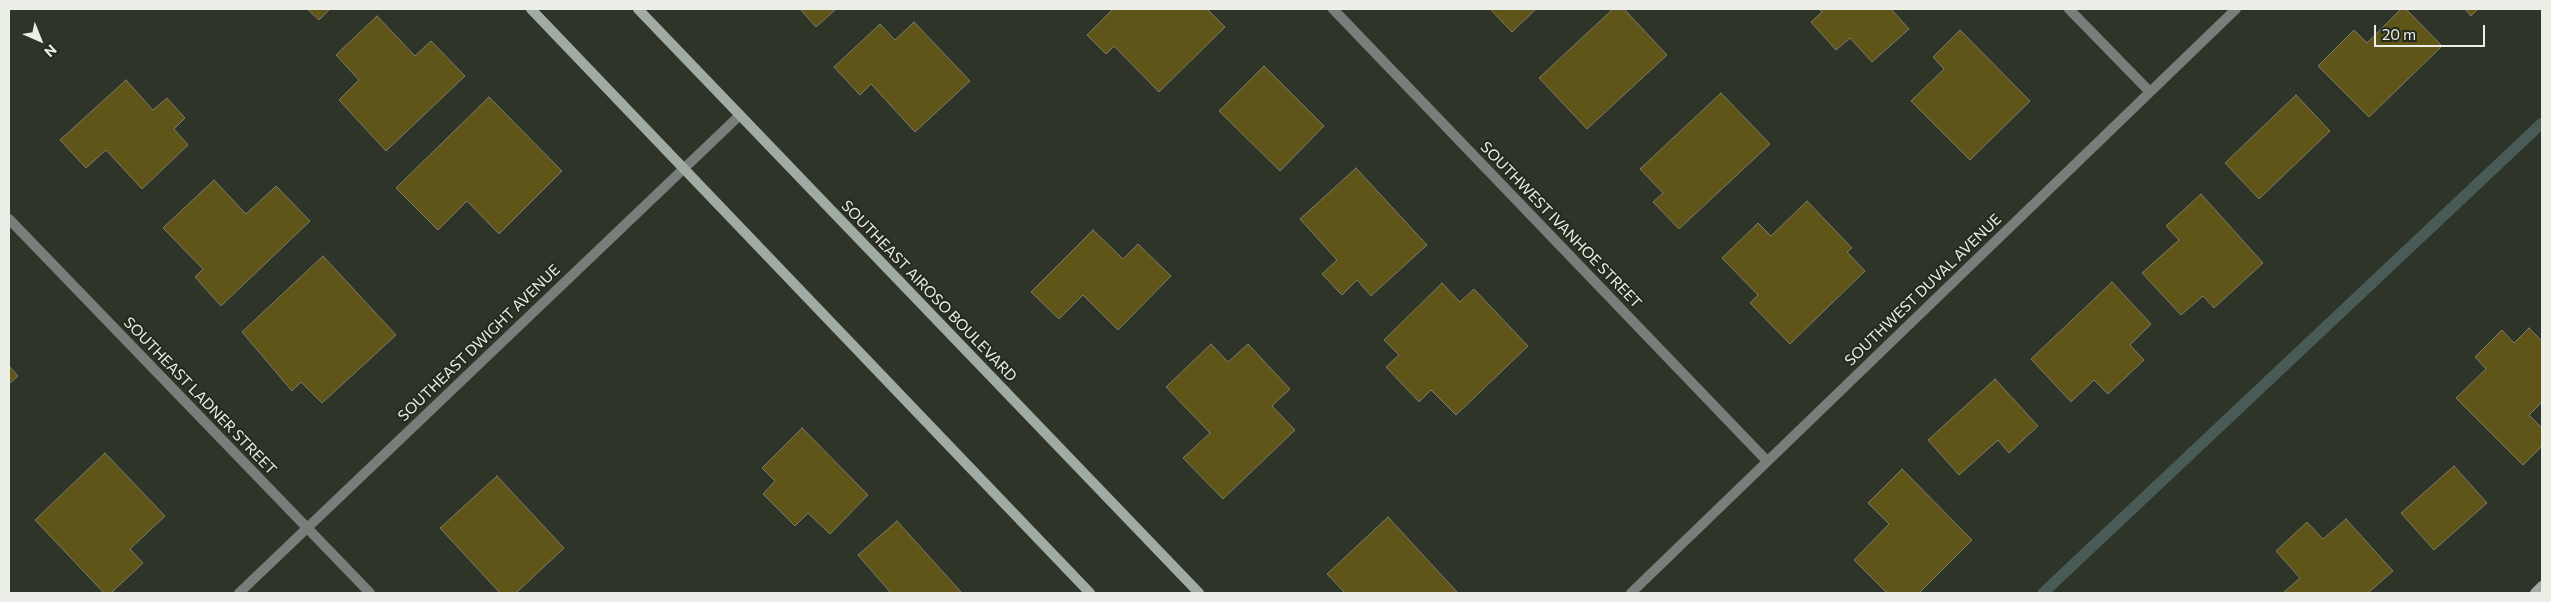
<!DOCTYPE html>
<style>
body{margin:0}
#map{position:relative;width:2551px;height:602px;overflow:hidden;background:#2e3427;font-family:Commissioner,sans-serif}
canvas{display:block}
.frame{position:absolute;inset:0;border:10px solid #ebefe7;pointer-events:none}
.north{position:absolute;left:15px;top:15px;width:50px;height:50px;-webkit-text-stroke:4px #242a1e;paint-order:stroke;rotate:136deg;font-size:14px;font-weight:700;line-height:20px;text-align:center;color:#ebefe7}
.north::after{content:'';display:block;margin:auto;width:18px;height:22px;background:#ebefe7;clip-path:polygon(50% 0,100% 100%,50% 72%,0 100%)}
.scale{position:absolute;left:2374px;top:25px;width:111px;height:22px;box-sizing:border-box;border:2px solid #ebefe7;border-top:0;padding-left:6px;font-size:15px;line-height:18px;white-space:nowrap;color:#ebefe7;-webkit-text-stroke:4px #242a1e;paint-order:stroke}
</style>
<div id="map">
<canvas width="2551" height="602"></canvas>
<div class="frame"></div>
<div class="north">N</div>
<div class="scale">20 m</div>
</div>
<script>
const ctx = document.querySelector('canvas').getContext('2d');
ctx.lineJoin = 'round';
const poly = rows => new Path2D(rows.map(r => 'M' + r).join(''));
function trace(path, color, width, dash) { ctx.strokeStyle = color; ctx.lineWidth = width; ctx.lineCap = dash ? 'butt' : 'round'; ctx.setLineDash(dash || []); ctx.stroke(path); }
function fillPath(path, color) { ctx.fillStyle = color; ctx.fill(path, 'evenodd'); }
function drawText(font, color, halo, rows, align = 'center') {
  ctx.font = font + ' Commissioner,sans-serif'; ctx.lineWidth = 4; ctx.setLineDash([]); ctx.textBaseline = 'middle'; ctx.strokeStyle = halo; ctx.fillStyle = color; for (const [text, x, y, turn = 0] of rows) {
    ctx.save(); ctx.translate(x, y); ctx.rotate((+turn || 0) * Math.PI / 180); ctx.textAlign = isNaN(turn) ? turn : align; if (halo) ctx.strokeText(text, 0, 0); ctx.fillText(text, 0, 0); ctx.restore();
  }
}
const stream = poly([
 [2043,593,2542,123]
]);
const building = poly([
 [307,9,330,9,319,20,307,9],
 [800,9,836,9,816,27,800,9],
 [1113,9,1207,9,1225,27,1159,92,1114,46,1106,54,1087,35,1113,9],
 [1490,9,1536,9,1512,32,1490,9],
 [1613,9,1624,9,1667,55,1587,129,1539,78,1613,9],
 [1819,9,1891,9,1909,29,1872,62,1850,38,1836,50,1811,22,1822,12,1819,9],
 [2401,9,2406,9,2442,46,2369,117,2318,66,2354,30,2367,43,2401,9],
 [2465,9,2478,9,2471,16,2465,9],
 [377,16,415,56,431,41,465,76,386,151,339,100,359,80,336,55,377,16],
 [914,22,970,81,915,132,871,84,860,95,834,67,880,24,895,40,914,22],
 [1960,30,2030,101,1970,160,1911,101,1944,69,1933,57,1960,30],
 [1264,66,1324,126,1280,171,1219,111,1264,66],
 [126,80,153,110,167,98,185,118,174,129,188,145,142,189,106,150,86,168,60,140,126,80],
 [1721,93,1770,144,1679,229,1653,202,1663,193,1640,169,1721,93],
 [2296,95,2330,131,2259,199,2225,163,2296,95],
 [489,97,562,171,499,234,467,201,438,230,396,188,489,97],
 [1356,168,1427,245,1371,296,1357,280,1342,295,1322,274,1337,260,1300,219,1356,168],
 [214,180,246,214,276,186,310,221,221,306,195,277,203,269,163,228,214,180],
 [2201,194,2263,263,2214,308,2203,296,2181,315,2142,273,2179,240,2166,226,2201,194],
 [1807,201,1852,248,1847,252,1865,271,1790,344,1750,303,1758,295,1722,258,1758,223,1771,236,1807,201],
 [1093,230,1123,259,1138,244,1171,276,1118,330,1083,295,1059,319,1031,292,1093,230],
 [323,256,396,335,322,403,301,382,292,391,242,332,323,256],
 [2112,282,2151,324,2130,345,2144,360,2108,394,2094,380,2071,402,2031,359,2112,282],
 [1442,283,1460,302,1474,289,1528,346,1456,415,1431,390,1419,402,1386,367,1399,355,1384,340,1442,283],
 [2529,328,2542,341,2542,402,2529,415,2542,428,2542,446,2523,465,2456,398,2486,369,2475,357,2502,330,2514,343,2529,328],
 [1211,344,1228,362,1248,344,1290,389,1272,406,1295,430,1223,499,1183,458,1210,433,1166,387,1211,344],
 [9,366,18,376,9,384,9,366],
 [1995,379,2038,426,2009,453,1998,440,1959,475,1928,440,1995,379],
 [802,428,868,495,830,534,808,513,795,526,763,494,775,481,762,468,802,428],
 [105,453,165,516,130,549,143,563,111,593,104,593,35,520,105,453],
 [2454,466,2487,503,2434,550,2401,513,2454,466],
 [1902,469,1972,540,1919,593,1887,593,1854,560,1889,524,1868,503,1902,469],
 [497,476,564,548,516,593,500,593,440,528,497,476],
 [1388,517,1458,593,1345,593,1327,574,1388,517],
 [2346,519,2393,571,2368,593,2283,593,2300,578,2276,551,2307,522,2323,539,2346,519],
 [897,521,962,593,891,593,858,555,897,521]
]);
const street = poly([
 [1333,9,1767,461],
 [2069,9,2150,92],
 [9,219,370,593],
 [239,593,740,115],
 [1631,593,2236,9]
]);
const secondary = poly([
 [531,9,1090,593],
 [638,9,1199,593],
 [2535,593,2542,586]
]);
const streetNames = [
 ["SOUTHWEST IVANHOE STREET",1561,225,46],
 ["SOUTHWEST DUVAL AVENUE",1923,290,-44],
 ["SOUTHEAST AIROSO BOULEVARD",929,291,46],
 ["SOUTHEAST DWIGHT AVENUE",479,343,-44],
 ["SOUTHEAST LADNER STREET",200,396,46]
];
trace(stream, '#495b57', 11);
fillPath(building, '#5f5519');
trace(building, '#7e7b6c', 1);
trace(street, '#787f7b', 10);
trace(secondary, '#a0aba4', 10);
drawText('15px', '#ebefe7', '#242a1e', streetNames);
</script>
